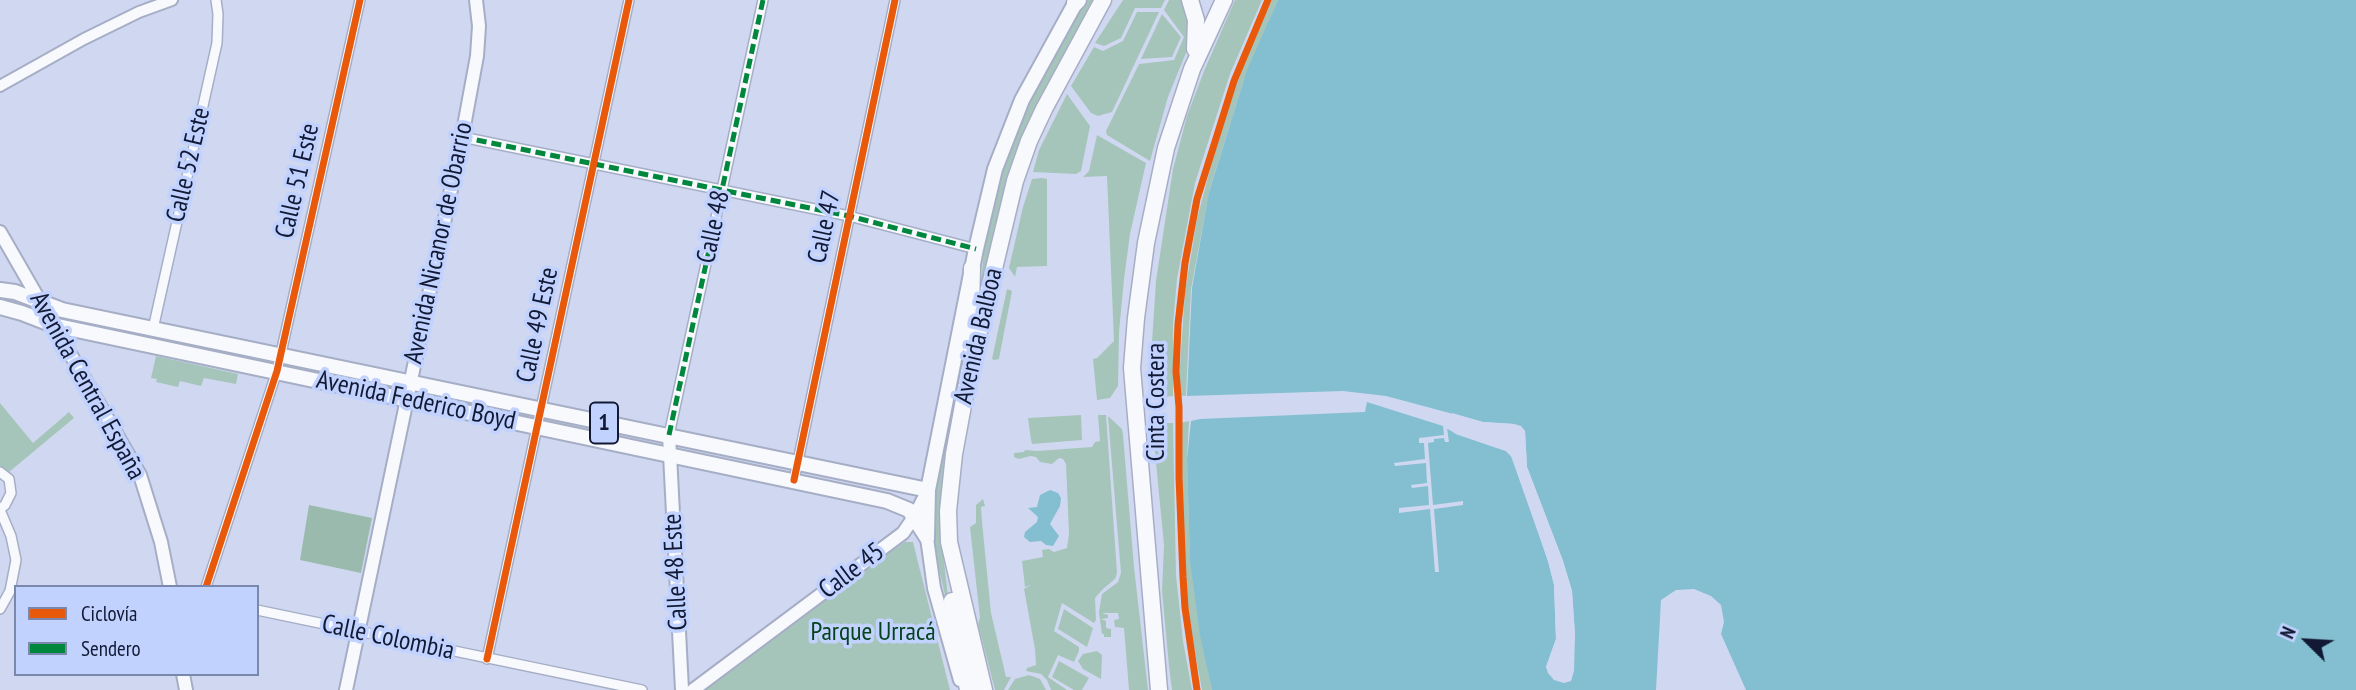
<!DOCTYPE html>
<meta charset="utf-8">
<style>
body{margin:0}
#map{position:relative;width:2356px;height:690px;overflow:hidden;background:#d0d8f1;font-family:"PT Sans Narrow",sans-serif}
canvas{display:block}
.legend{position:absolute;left:14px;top:585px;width:245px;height:91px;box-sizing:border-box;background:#c2d2ff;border:2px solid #7b88ae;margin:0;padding:9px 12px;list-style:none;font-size:21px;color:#111934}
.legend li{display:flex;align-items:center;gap:14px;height:35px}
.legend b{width:35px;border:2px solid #7b88ae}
.north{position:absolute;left:2272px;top:606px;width:70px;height:70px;-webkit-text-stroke:5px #c2d2ff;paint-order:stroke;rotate:294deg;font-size:19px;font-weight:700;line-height:28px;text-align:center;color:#111934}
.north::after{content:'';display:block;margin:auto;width:24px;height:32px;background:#111934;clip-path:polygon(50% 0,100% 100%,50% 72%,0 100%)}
</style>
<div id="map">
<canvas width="2356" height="690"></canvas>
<ul class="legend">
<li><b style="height:9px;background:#e8590c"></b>Ciclovía</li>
<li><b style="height:9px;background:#00873e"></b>Sendero</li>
</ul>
<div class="north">N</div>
</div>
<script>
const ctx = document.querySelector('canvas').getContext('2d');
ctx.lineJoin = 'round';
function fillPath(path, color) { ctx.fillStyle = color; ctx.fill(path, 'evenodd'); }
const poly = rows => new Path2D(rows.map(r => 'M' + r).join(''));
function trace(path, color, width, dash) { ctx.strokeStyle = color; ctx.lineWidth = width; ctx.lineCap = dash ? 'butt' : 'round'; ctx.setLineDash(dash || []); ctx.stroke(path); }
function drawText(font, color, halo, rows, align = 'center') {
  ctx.font = font + ' "PT Sans Narrow",sans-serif'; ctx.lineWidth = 7; ctx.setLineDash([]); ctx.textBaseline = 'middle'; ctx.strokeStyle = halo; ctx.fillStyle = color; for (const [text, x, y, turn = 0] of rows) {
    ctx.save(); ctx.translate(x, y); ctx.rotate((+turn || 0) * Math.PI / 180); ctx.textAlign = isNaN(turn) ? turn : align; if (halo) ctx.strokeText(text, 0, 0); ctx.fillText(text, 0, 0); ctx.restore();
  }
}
const green = poly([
 [1084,0,1097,0,1036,110,976,326,986,233,1001,172,1018,122],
 [1123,0,1165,0,1161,8,1135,8,1121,38,1104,46,1095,43],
 [1169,0,1181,0,1189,10,1188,48,1168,97,1150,161,1107,135,1106,131,1139,64,1174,60,1184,37,1164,10],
 [1235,0,1262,0,1230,74,1195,183,1177,279,1173,325,1173,396,1160,397,1151,393,1151,357,1156,281,1173,169,1187,116,1204,71],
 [1272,0,1278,0,1243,83,1210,188,1191,289,1186,396,1178,395,1185,292,1197,219,1222,124,1245,61],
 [1137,12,1159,12,1112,112,1098,116,1091,113,1071,86,1094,47,1103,51,1123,41],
 [1162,14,1181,37,1172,57,1141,59],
 [1067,94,1090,126,1081,171,1076,174,1033,172,1039,150],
 [1097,135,1146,163,1130,234,1124,279,1119,332,1118,386,1110,398,1097,400,1093,359,1097,358,1114,341,1107,176,1083,177,1089,171],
 [1042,178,1047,179,1047,266,1017,267,1015,277,1009,268,1023,207,1032,179],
 [1007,289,1012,291,999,359,994,360,992,359],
 [156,356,238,374,236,384,204,378,201,386,180,381,178,387,156,382,157,379,151,378],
 [0,403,33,443,69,412,74,418,9,472,0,466],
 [1081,415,1082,440,1032,444,1031,440,1028,418],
 [1098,415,1106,415,1117,573,1115,579,1103,589,1095,598,1096,620,1094,623,1062,603,1054,631,1079,647,1079,651,1074,662,1058,655,1048,677,1067,690,1051,690,1047,680,1041,674,1026,671,1027,668,1036,665,1035,649,1024,589,1031,585,1025,587,1022,561,1043,557,1042,550,1049,549,1054,552,1067,548,1069,534,1066,464,1063,459,1059,458,1052,464,1040,462,1036,457,1031,456,1019,459,1014,457,1014,453,1024,452,1025,450,1037,451,1092,447,1095,442,1100,441],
 [1108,416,1122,429,1123,435,1134,567,1148,690,1129,690,1124,628,1115,627,1114,620,1119,619,1118,613,1102,613,1108,615,1108,618,1101,619,1106,621,1106,628,1111,629,1111,637,1104,637,1104,634,1102,634,1099,612,1102,594,1118,582,1121,573],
 [1189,421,1187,459,1190,556,1199,626,1212,690,1202,690,1188,615,1184,567,1180,423],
 [1164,423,1173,423,1176,575,1183,641,1192,690,1172,690,1169,666,1162,591,1164,545,1153,432,1157,426],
 [946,427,953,429,940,527,951,623,933,541,937,481],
 [983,499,985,506,981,507,982,522,991,613,1006,677,1011,677,1004,690,995,690,978,624,980,618,970,527,976,523,976,505],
 [905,542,913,542,950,690,701,690,760,640],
 [1064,609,1093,628,1087,647,1058,629],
 [1097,651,1102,655,1101,679,1083,669,1078,661,1083,654],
 [1059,661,1089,678,1082,690,1074,690,1052,677],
 [1029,675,1040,679,1046,690,1008,690,1015,679]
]);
const forest = poly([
 [309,505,372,518,361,573,300,560]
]);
const water = poly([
 [1278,0,2356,0,2356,690,1746,690,1721,634,1724,622,1721,605,1711,596,1694,589,1676,590,1661,600,1656,690,1212,690,1200,636,1190,561,1187,459,1191,421,1200,419,1365,412,1367,402,1443,426,1456,434,1506,451,1511,456,1516,466,1548,561,1554,585,1556,639,1546,667,1554,680,1571,681,1575,635,1572,591,1563,561,1527,467,1525,431,1514,424,1483,422,1386,396,1343,391,1187,396,1192,288,1209,192,1247,70],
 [1050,490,1058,493,1061,498,1060,506,1050,524,1059,536,1053,546,1046,545,1041,541,1030,542,1024,537,1025,532,1037,522,1038,517,1028,508,1037,507,1040,495]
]);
const pier = poly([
 [1452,413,1483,422,1514,424,1521,426,1525,431,1527,467,1563,561,1572,591,1575,635,1574,671,1571,681,1564,683,1554,680,1548,673,1546,667,1556,639,1554,585,1548,561,1511,456,1506,451,1456,434,1456,429,1507,448,1514,454,1519,465,1552,560,1558,584,1559,640,1550,667,1556,677,1563,680,1568,678,1570,671,1572,635,1569,592,1560,562,1523,468,1521,433,1513,427,1482,425,1453,416],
 [1443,426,1447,428,1449,442,1445,442,1444,438,1434,439,1434,442,1428,443,1433,505,1463,501,1463,505,1434,509,1439,572,1435,572,1430,509,1399,513,1399,508,1429,505,1428,486,1412,488,1411,485,1427,483,1426,463,1395,466,1394,463,1425,459,1424,443,1419,443,1419,438,1444,435]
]);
const minor = poly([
 [462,137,849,216,976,249],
 [153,329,217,43,218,14,216,0],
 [669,435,763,0],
 [0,472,9,479,11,493,5,505,0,509],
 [794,480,895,0],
 [0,510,11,536,16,560,10,591,0,609],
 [206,587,277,371,360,0],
 [257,610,642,690],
 [487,659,629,0]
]);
const tertiary = poly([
 [0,86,84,39,139,12,172,0]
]);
const secondary = poly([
 [0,232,140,475,161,542,170,587],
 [669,435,682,690],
 [927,538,934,588,960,680],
 [183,674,186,690],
 [346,690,462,137,477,56,479,26,476,0],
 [693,690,903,533,914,517,928,490]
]);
const primary = poly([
 [0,290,15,292,62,310,928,490],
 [0,307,22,313,53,325,887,501,909,510,927,538],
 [927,536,928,490,976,249,995,169,1022,100,1077,0]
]);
const trunk = poly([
 [1190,0,1196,20,1195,49],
 [1075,3,1078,0],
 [970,346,972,268],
 [952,601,968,690],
 [984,690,949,542,948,511,954,454,969,373,1015,181,1029,141,1044,109,1103,0],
 [1159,690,1132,368,1136,318,1146,243,1166,148,1192,69,1224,0]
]);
const quiet = poly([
 [462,137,849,216,976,249],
 [669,435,763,0]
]);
const cycleway = poly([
 [794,480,895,0],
 [206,587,277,371,360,0],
 [487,659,629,0],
 [1197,690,1185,608,1183,577,1179,477,1179,407,1176,372,1178,324,1185,263,1197,199,1234,81,1268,0]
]);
const shields = [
 [604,423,28]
];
const shieldNames = [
 ["1",604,423]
];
const streetNames = [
 ["Calle 52 Este",189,165,-77],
 ["Calle 51 Este",298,181,-77],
 ["Calle 48",714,227,-78],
 ["Calle 47",825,227,-78],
 ["Avenida Nicanor de Obarrio",439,243,-78],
 ["Calle 49 Este",538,325,-78],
 ["Avenida Balboa",979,336,-77],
 ["Avenida Central España",87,386,61],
 ["Avenida Federico Boyd",416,401,12],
 ["Cinta Costera",1157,402,-90],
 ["Calle 45",852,571,-37],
 ["Calle 48 Este",676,572,-93],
 ["Calle Colombia",388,638,12]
];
const parkNames = [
 ["Parque Urracá",873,633]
];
fillPath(green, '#a6c5ba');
fillPath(forest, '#9abaae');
fillPath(water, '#83bfd0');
fillPath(pier, '#d0d8f1');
trace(minor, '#a6aec6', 12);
trace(tertiary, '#a6aec6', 14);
trace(secondary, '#a6aec6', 16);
trace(primary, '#a6aec6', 18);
trace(trunk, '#a6aec6', 19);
trace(minor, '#f8f9fd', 9);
trace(tertiary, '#f8f9fd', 10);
trace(secondary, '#f8f9fd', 12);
trace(primary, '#f8f9fd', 14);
trace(trunk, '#f8f9fd', 16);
trace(quiet, '#00873e', 5, [10, 5]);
trace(cycleway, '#e8590c', 7);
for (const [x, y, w] of shields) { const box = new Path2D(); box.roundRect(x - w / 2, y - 20.5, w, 41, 5); ctx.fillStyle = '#c2d2ff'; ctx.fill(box); trace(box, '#111934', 2); }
drawText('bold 24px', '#111934', null, shieldNames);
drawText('26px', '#111934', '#c2d2ff', streetNames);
drawText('26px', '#04431c', '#c2d2ff', parkNames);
</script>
